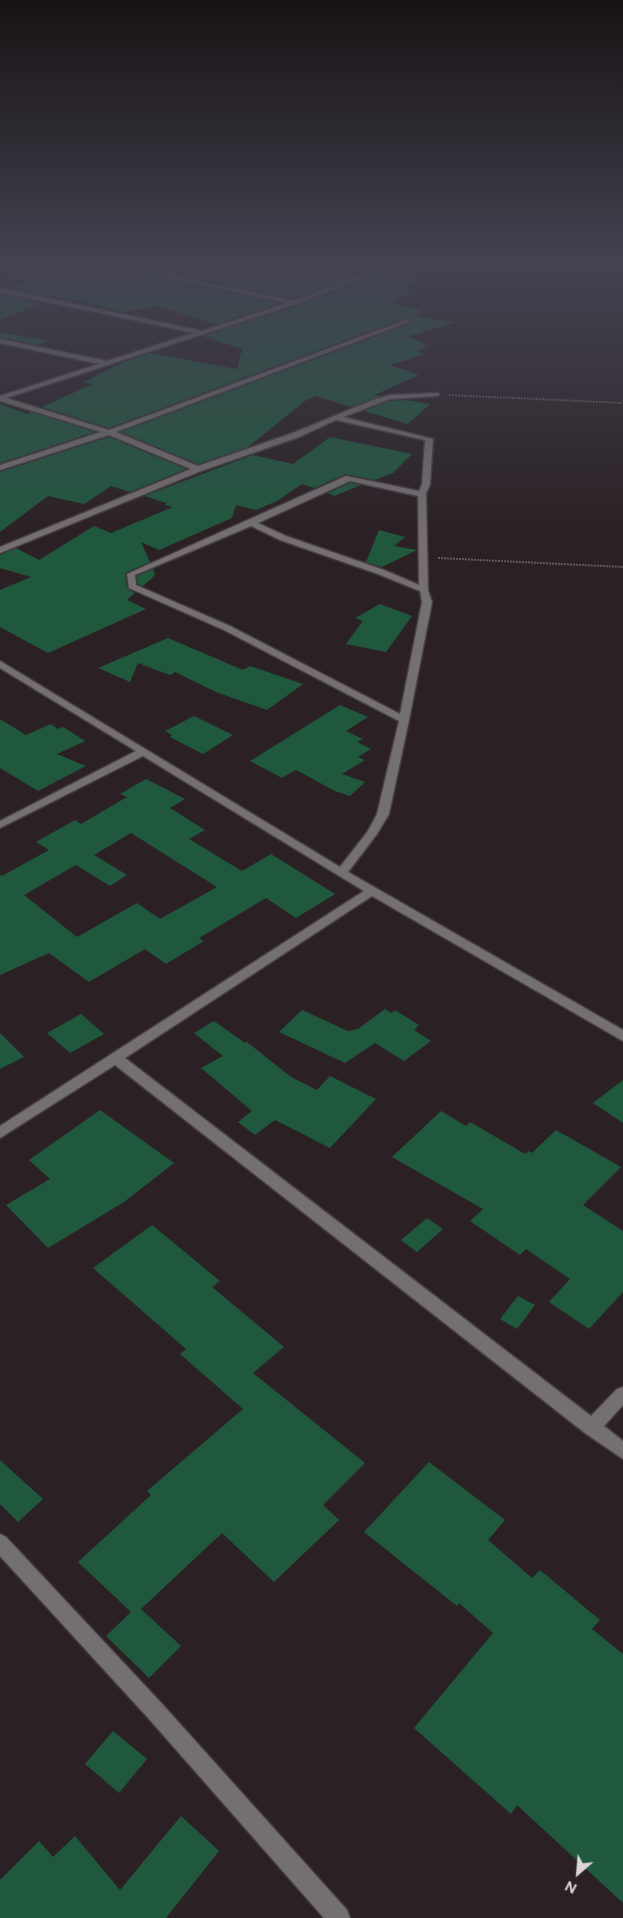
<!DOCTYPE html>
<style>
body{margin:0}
#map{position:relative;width:623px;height:1918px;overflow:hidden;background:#2b2125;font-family:Figtree,sans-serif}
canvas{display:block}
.north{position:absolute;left:553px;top:1848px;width:50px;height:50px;-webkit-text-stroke:4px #2b2125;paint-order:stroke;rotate:207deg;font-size:14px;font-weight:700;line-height:20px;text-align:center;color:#dcd5d8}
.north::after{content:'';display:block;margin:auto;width:18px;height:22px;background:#dcd5d8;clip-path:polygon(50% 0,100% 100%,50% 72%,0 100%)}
</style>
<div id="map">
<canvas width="623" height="1918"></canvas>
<div class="north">N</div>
</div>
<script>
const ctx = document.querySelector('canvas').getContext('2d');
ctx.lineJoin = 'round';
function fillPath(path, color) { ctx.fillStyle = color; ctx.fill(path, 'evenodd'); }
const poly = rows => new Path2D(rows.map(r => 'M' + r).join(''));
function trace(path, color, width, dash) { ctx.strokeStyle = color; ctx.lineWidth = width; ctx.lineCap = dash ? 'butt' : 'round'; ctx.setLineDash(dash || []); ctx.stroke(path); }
const building = poly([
 [0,265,107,265,109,267,280,303,216,324,157,306,124,312,94,304,9,288,32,280,0,273],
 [127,265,342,265,363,272,294,299],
 [355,265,430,265,409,279,418,280,403,289,412,291,392,304,424,310,413,316,455,322,407,337,427,344,422,346,427,348,417,351,425,354,390,365,419,375,374,395,381,396,351,407,316,396,305,401,248,447,198,464,121,432,412,323,411,319,405,318,109,428,42,407,93,384,84,382,121,363,150,353,237,369,242,349,202,336,297,306,377,274,373,267],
 [0,294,42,303,0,320],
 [0,332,49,341,38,345,0,337],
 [405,400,430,404,408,424,364,411,390,401],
 [0,404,27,414,31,412,95,432,0,463],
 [109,437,186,469,130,492,111,486,84,504,48,496,0,532,0,472],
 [330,437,412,454,393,473,375,480,346,474,314,488,302,484,277,501,256,510,236,505,232,518,159,550,141,542,150,562,125,573,127,588,135,593,127,600,146,609,48,653,0,627,0,590,31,577,0,568,0,555,16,548,39,560,94,526,111,533,173,507,164,505,167,503,144,496,253,455,293,464],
 [350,483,361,485,334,496,328,493],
 [379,530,405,537,394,546,417,550,382,567,366,562],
 [153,569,155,575,143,586,138,584,137,576],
 [380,604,412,616,386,652,346,644,363,621,355,618],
 [168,638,243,670,250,666,303,684,267,710,216,692,175,672,170,675,138,663,130,682,98,668],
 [340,705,368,717,346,731,363,739,357,742,371,749,358,757,365,760,342,774,365,782,350,796,335,791,296,770,282,778,250,761],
 [194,716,233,735,203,754,170,737,172,735,165,731],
 [0,719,26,735,51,724,58,729,63,727,85,741,57,754,86,766,38,791,0,768],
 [146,779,185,799,170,808,205,830,189,839,242,871,271,854,335,894,296,918,266,898,199,938,204,941,166,964,145,949,89,982,49,953,0,975,0,875,2,876,49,850,36,842,75,820,81,824,127,797,120,794],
 [131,833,217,887,160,919,137,903,77,937,24,895,76,865,110,886,127,875,94,855],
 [385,1009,391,1013,395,1010,419,1025,414,1030,431,1041,404,1061,375,1043,345,1063,279,1032,302,1010,348,1031,358,1029],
 [81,1014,104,1034,70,1053,47,1033],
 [214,1021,245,1043,247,1042,291,1077,317,1090,330,1076,376,1099,330,1148,275,1120,255,1135,238,1122,252,1111,201,1068,223,1056,194,1033],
 [0,1033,24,1057,0,1069],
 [623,1080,623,1123,593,1103],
 [100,1110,174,1163,124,1202,48,1248,6,1205,50,1179,29,1160],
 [441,1111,466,1126,470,1122,525,1154,529,1151,532,1153,556,1130,621,1167,583,1205,623,1231,623,1292,589,1329,549,1302,570,1279,526,1249,520,1255,470,1221,483,1209,392,1157],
 [427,1218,443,1229,417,1252,401,1240],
 [152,1225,220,1281,212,1287,284,1347,253,1373,365,1463,323,1505,339,1520,274,1582,222,1533,141,1609,181,1646,149,1678,106,1636,131,1612,78,1562,151,1495,147,1491,243,1409,180,1354,186,1349,93,1268],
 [518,1296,535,1305,517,1329,500,1319],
 [0,1460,43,1499,18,1522,0,1504],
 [429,1462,505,1520,488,1540,532,1578,540,1570,600,1620,592,1629,623,1654,623,1903,517,1805,511,1814,414,1728,493,1633,459,1603,457,1606,364,1532],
 [113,1731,147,1759,119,1793,85,1764],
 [181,1816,219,1851,166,1918,0,1918,0,1880,39,1841,53,1857,75,1836,120,1890]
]);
const path = poly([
 [449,395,623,403],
 [438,558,623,567]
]);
const minor = poly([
 [109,265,119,265,294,301,369,272,344,265,373,269,375,273,296,304,6,398,109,430,406,320,411,321,116,432,198,466,293,433,373,400,390,395,439,393,439,395,437,396,390,399,343,417,433,439,430,484,426,494,428,590,432,602,409,720,389,814,377,834,348,872,623,1030,623,1041,372,896,125,1058,591,1416,617,1389,623,1387,623,1405,604,1426,623,1441,623,1459,585,1433,115,1065,0,1138,0,1126,364,891,143,756,0,828,0,821,136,751,0,668,0,661,340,867,368,831,377,814,399,721,224,630,129,588,127,574,346,476,419,491,422,484,425,440,336,420,299,437,201,471,0,553,0,547,191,469,109,435,0,470,0,465,101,432,0,401,0,396,99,364,0,343,0,339,107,361,194,333,0,292,0,288,202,331,287,303,109,265],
 [350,481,418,496,419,585,384,570,286,536,258,523,350,481],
 [251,526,280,540,378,574,420,591,422,602,400,714,230,626,136,585,135,575,251,526],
 [0,1534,6,1537,164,1706,347,1910,350,1918,324,1918,150,1720,0,1556,0,1534]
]);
fillPath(building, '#20583e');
trace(minor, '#473e42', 3);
trace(path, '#63595d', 2, [2, 1]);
fillPath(minor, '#746f71');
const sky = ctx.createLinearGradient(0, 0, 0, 533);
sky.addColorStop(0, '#181214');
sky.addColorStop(0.5, '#444351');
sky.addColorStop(1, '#44435100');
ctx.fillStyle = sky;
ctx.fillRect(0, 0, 623, 533);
</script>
